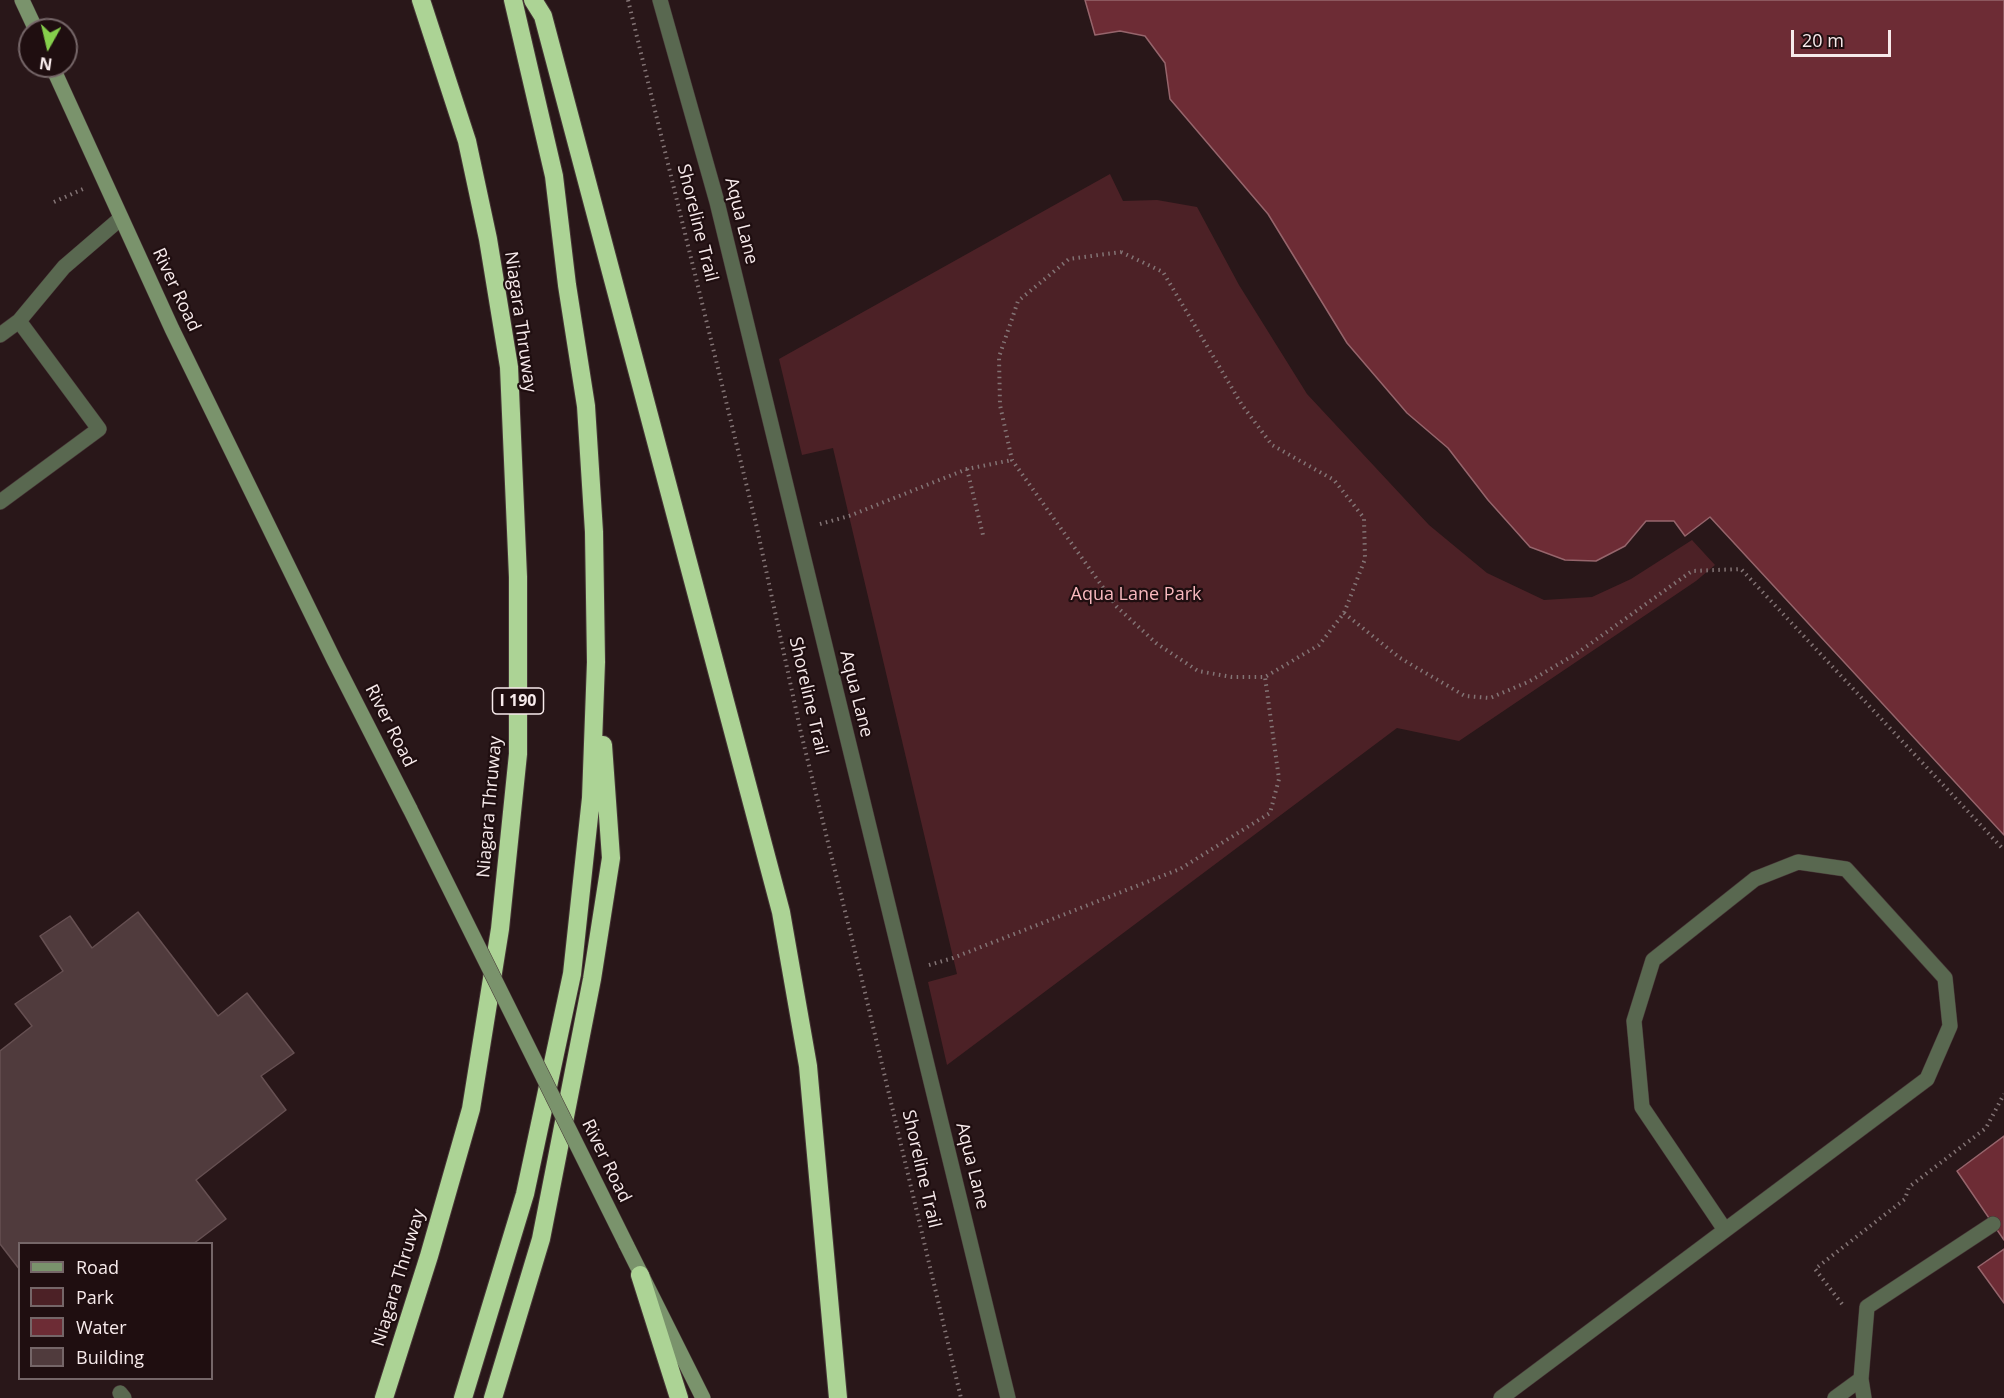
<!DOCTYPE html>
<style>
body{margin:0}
#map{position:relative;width:2004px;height:1398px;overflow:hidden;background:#291719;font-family:"Open Sans",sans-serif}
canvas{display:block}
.legend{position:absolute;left:18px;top:1242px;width:195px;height:138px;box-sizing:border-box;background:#1f0e10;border:2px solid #756668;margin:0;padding:8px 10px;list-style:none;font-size:18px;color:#f7eaeb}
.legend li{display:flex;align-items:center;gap:12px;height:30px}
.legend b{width:30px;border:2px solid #756668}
.north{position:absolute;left:18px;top:18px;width:60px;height:60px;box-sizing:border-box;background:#1f0e10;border:2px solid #756668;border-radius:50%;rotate:188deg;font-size:16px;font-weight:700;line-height:24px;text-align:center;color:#f7eaeb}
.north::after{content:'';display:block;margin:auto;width:21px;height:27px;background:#85cf4c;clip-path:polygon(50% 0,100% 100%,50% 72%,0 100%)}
.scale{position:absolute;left:1791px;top:30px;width:100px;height:27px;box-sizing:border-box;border:3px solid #f7eaeb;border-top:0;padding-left:8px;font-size:18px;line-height:21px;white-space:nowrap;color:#f7eaeb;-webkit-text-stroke:4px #1f0e10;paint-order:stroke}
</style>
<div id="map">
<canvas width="2004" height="1398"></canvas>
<ul class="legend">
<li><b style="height:8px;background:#7a936c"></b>Road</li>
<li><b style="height:16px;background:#4c2126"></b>Park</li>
<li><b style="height:16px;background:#6d2c35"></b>Water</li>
<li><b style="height:16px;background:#503b3d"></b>Building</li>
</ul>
<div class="north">N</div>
<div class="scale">20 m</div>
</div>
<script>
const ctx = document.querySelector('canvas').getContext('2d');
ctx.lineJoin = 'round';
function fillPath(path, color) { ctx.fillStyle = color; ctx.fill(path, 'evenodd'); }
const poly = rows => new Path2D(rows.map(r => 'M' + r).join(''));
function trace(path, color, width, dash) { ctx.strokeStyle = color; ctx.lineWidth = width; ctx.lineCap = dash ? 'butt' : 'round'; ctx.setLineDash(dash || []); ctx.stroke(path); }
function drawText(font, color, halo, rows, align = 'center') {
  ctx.font = font + ' "Open Sans",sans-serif'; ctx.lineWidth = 4.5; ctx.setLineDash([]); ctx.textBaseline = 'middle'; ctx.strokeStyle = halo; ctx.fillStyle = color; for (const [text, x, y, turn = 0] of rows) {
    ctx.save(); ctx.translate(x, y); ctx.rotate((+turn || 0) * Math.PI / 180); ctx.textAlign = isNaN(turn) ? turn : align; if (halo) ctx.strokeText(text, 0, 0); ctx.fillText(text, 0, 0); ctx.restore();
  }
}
const green = poly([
 [1110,174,1123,201,1157,200,1197,207,1239,285,1307,394,1429,525,1487,573,1544,600,1592,597,1631,579,1692,540,1715,565,1696,581,1459,741,1397,728,947,1065,928,982,957,974,833,448,802,455,779,359]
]);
const water = poly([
 [1085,0,2004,0,2004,835,1710,517,1685,536,1674,521,1646,521,1625,546,1596,561,1565,560,1530,547,1488,500,1448,448,1407,413,1347,343,1268,214,1170,99,1165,63,1145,36,1120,31,1095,35,1085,0],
 [2004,1136,2004,1240,1957,1171,2004,1136],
 [2004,1249,2004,1303,1978,1267,2004,1249]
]);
const building = poly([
 [138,912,218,1016,247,993,294,1053,261,1076,286,1110,196,1180,226,1219,193,1244,20,1244,20,1270,0,1244,0,1051,32,1026,15,1004,63,971,40,936,70,916,92,948,138,912]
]);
const path = poly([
 [628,0,757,528,801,733,862,980,961,1398],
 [54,202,83,189],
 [1121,252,1163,272,1242,405,1272,445,1334,480,1364,518,1365,559,1344,613,1319,645,1265,677,1232,677,1198,671,1156,643,1117,607,1012,460,1000,405,999,357,1018,301,1069,259,1121,252],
 [967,469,983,535],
 [820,524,849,516,967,469,1012,460],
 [1344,613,1400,658,1465,696,1490,698,1528,682,1576,654,1692,571,1741,569,2004,850],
 [929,965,953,958,1180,869,1270,813,1279,779,1265,677],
 [1842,1304,1815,1269,1905,1199,1909,1187,1986,1128,2004,1094]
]);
const lane = poly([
 [0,335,19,321,64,267,121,218],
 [0,502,99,429,19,321],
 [120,1393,124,1398],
 [1501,1398,1927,1079,1950,1026,1945,978,1846,869,1798,862,1755,879,1653,960,1634,1021,1642,1107,1725,1230],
 [1835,1398,1861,1379],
 [1864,1398,1861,1379,1867,1307,1993,1224]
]);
const street = poly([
 [660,0,717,202,1008,1398]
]);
const secondary = poly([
 [22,0,36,30],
 [52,66,172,329,334,660,410,809],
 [626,1244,703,1398]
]);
const highway = poly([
 [533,0,543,16,781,912,808,1066,838,1398],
 [640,1275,679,1398],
 [384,1398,429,1256,471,1109,500,929,518,754,518,577,509,367,488,239,467,141,421,0],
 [463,1398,525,1194,572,974,591,798,596,662,594,532,586,406,567,285,554,176,513,0],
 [493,1398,541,1239,592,979,611,858,603,745]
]);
const secondaryBridge = poly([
 [410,809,626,1244]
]);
const shields = [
 [518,701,51]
];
const shieldNames = [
 ["I 190",518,701]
];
const streetNames = [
 ["Aqua Lane",741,221,76],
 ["Shoreline Trail",697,223,76],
 ["River Road",176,290,65],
 ["Niagara Thruway",520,322,82],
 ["Aqua Lane",856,694,76],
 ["Shoreline Trail",808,696,77],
 ["River Road",390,726,63],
 ["Niagara Thruway",490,807,-85],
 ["River Road",606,1161,64],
 ["Aqua Lane",972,1166,76],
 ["Shoreline Trail",921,1169,77],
 ["Niagara Thruway",399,1278,-73]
];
const parkNames = [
 ["Aqua Lane Park",1136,595]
];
fillPath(green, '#4c2126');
fillPath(water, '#6d2c35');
trace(water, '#96656c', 1.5);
fillPath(building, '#503b3d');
trace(building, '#665052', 1.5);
trace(lane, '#463536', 16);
trace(street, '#463536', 16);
trace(secondary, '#463536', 16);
trace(highway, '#463536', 20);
trace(path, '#837475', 4, [1.5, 4.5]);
trace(lane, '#596850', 15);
trace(street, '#596850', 15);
trace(secondary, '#7a936c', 15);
trace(highway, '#acd395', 18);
trace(secondaryBridge, '#463536', 16, []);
trace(secondaryBridge, '#7a936c', 15);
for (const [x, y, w] of shields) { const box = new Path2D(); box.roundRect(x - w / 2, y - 13, w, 26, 4.5); ctx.fillStyle = '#1f0e10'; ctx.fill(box); trace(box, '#f7eaeb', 1.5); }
drawText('bold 16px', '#f7eaeb', null, shieldNames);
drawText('18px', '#f7eaeb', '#1f0e10', streetNames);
drawText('18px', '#f8b9be', '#1f0e10', parkNames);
</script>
